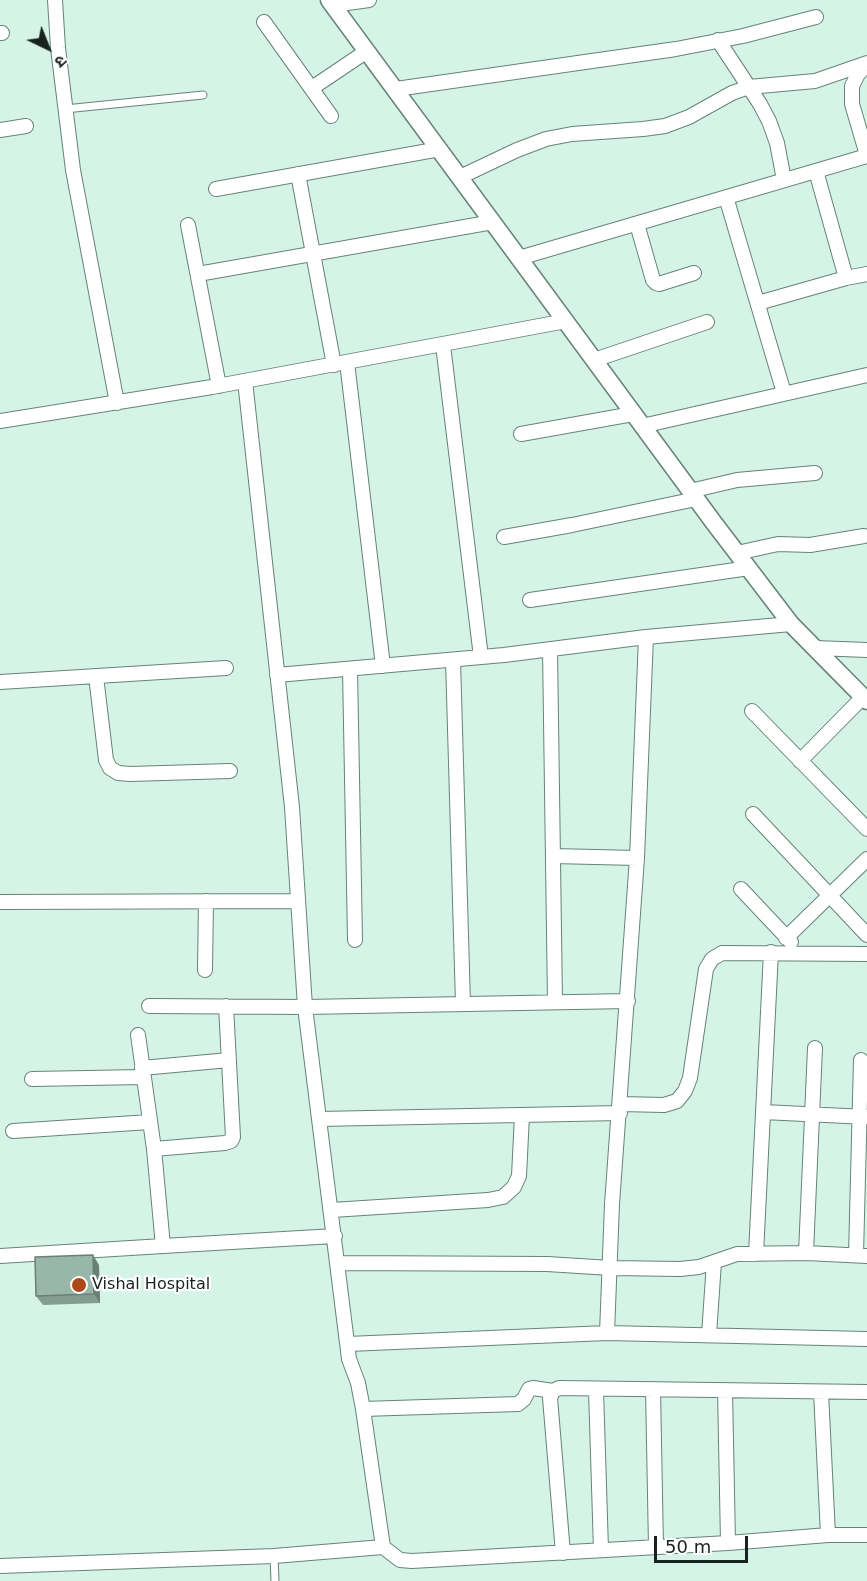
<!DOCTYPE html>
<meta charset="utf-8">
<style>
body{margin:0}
#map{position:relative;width:867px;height:1581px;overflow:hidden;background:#d5f4e7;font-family:"DejaVu Sans","Noto Sans Devanagari",sans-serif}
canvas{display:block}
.north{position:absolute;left:18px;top:18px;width:60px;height:60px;-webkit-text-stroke:4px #fff;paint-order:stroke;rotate:137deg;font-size:16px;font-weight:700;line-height:24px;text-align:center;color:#18231f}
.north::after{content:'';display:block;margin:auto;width:21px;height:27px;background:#18231f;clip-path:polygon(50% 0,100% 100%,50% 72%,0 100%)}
.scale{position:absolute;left:654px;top:1536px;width:94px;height:27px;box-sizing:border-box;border:3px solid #18231f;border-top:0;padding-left:8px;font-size:18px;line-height:21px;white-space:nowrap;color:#18231f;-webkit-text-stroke:4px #fff;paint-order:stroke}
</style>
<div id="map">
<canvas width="867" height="1581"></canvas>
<div class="north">उ</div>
<div class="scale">50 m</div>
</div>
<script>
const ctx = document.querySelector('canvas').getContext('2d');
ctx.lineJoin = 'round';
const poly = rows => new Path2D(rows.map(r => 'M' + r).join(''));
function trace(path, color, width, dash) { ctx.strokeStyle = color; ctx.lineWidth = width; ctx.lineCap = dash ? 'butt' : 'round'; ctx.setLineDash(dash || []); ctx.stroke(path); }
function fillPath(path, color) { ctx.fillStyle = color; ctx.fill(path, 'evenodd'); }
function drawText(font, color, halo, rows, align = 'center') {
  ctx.font = font + ' "DejaVu Sans",sans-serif'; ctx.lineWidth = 4.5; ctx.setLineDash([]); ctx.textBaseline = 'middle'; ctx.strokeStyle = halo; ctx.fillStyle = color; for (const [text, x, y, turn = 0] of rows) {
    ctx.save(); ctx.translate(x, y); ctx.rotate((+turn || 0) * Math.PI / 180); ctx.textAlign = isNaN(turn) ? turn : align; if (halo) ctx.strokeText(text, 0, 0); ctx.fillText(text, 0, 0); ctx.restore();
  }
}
const service = poly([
 [65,109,203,95],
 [274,1556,275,1581]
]);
const minor = poly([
 [55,0,58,48,73,170,117,403],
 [333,5,369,0],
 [264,22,331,116],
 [0,33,2,33],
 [718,40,760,104,769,121,777,143,784,180],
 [867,65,858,74,852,86,852,104,867,155],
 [312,88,367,51],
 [396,89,676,49,743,36,816,17],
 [0,130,26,126],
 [816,171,846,278],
 [298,174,334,365],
 [460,177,517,150,546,139,572,134,643,129,665,126,689,117,732,93,749,87,815,81,867,63],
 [216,189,440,149],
 [726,197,784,393],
 [637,224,653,280,656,283,659,284,694,273],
 [188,225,219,386],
 [519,258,867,156],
 [198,274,493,222],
 [758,303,846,278,867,274],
 [443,345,481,657],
 [594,360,707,322],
 [347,362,383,666],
 [245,381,292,807,305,1007,349,1359,358,1383,363,1409,383,1547],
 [0,421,212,387,566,321],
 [642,426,867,375],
 [521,434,633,414],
 [690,491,737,480,815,473],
 [504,537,572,525,696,499],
 [737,553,778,544,810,545,864,536],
 [530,600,749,568],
 [815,648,867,650],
 [550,649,555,1002],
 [453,660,463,1004],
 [350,669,355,940],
 [277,675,504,655,646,637,791,624],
 [96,676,106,760,110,768,118,773,130,774,230,771],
 [0,682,226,668],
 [752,711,867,829],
 [800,761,863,697],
 [753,814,867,935],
 [553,856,637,858],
 [741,889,791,942],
 [0,902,298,901],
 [786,938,867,859],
 [205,970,206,901],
 [149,1006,305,1007,628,1001],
 [142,1068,229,1060],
 [32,1079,143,1077],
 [620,1104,664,1105,677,1101,685,1091,690,1078,706,969,712,959,722,953,867,954],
 [763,1112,867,1117],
 [319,1119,620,1113],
 [13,1131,150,1122],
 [154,1149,225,1143,231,1141,233,1137,226,1006],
 [332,1210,488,1200,503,1197,514,1187,519,1176,522,1115],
 [163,1246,335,1236],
 [806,1253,815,1048],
 [756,1254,771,952],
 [856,1255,861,1060],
 [0,1256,163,1246,154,1149,138,1035],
 [339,1263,547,1264,611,1268,680,1269,699,1267,737,1254,806,1253,867,1256],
 [607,1333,612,1204,637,858,646,637],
 [709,1335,714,1262],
 [348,1344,607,1333,867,1339],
 [653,1389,656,1547],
 [596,1390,601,1550],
 [725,1390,728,1543],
 [553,1391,550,1398,563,1553],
 [821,1392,828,1535],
 [363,1409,518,1404,524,1399,529,1389,533,1388,553,1391,559,1388,867,1392],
 [0,1566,274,1556,383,1547,400,1560,412,1561,728,1543,828,1535,867,1535]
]);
const tertiary = poly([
 [329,0,714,523,791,624,867,701]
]);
const wall = poly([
 [99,1265,100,1303,43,1305,36,1296]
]);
const shadedWall = poly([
 [93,1255,99,1265,100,1303,94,1294]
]);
const building = poly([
 [93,1255,94,1294,36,1296,35,1257,93,1255]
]);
const markers = [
 [79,1285,8,"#ad4818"]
];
const poiNames = [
 ["Vishal Hospital",92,1285]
];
trace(service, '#668377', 9);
trace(minor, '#668377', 16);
trace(tertiary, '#668377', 19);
trace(service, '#fff', 7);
trace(minor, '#fff', 14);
trace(tertiary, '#fff', 16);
fillPath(wall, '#839d91');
fillPath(shadedWall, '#6a7f76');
fillPath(building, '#98b6a9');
trace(building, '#6a7f76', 1.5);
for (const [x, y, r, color] of markers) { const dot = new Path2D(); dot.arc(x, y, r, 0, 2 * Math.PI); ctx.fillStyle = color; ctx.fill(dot); trace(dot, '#fff', 2); }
drawText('16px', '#18231f', '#fff', poiNames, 'left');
</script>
